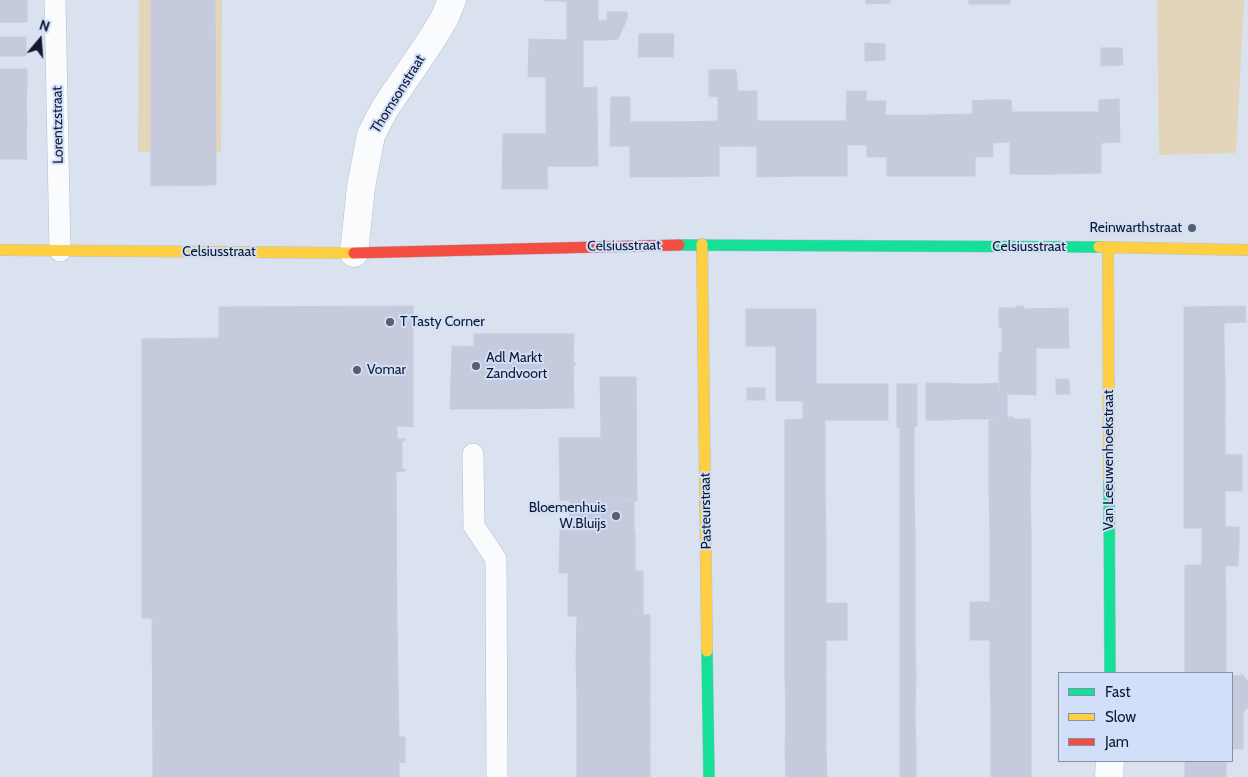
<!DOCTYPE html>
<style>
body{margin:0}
#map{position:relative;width:1248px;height:777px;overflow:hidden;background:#dae2f0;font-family:Cabin,sans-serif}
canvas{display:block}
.legend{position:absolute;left:1058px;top:672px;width:175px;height:90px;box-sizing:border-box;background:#d2dff8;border:1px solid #8490a8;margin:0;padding:6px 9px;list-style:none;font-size:15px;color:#0f1930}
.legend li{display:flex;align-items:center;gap:10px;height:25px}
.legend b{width:25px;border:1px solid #8490a8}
.north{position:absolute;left:15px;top:15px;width:50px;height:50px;-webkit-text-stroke:4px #d2dff8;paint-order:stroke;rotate:18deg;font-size:14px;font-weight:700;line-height:20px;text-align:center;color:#0f1930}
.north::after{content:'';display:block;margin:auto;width:18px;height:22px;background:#0f1930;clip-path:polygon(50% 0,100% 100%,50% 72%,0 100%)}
</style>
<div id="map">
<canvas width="1248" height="777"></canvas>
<ul class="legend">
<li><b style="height:6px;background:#16e098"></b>Fast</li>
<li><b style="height:6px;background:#ffcf43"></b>Slow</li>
<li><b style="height:6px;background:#f24e42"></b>Jam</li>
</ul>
<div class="north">N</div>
</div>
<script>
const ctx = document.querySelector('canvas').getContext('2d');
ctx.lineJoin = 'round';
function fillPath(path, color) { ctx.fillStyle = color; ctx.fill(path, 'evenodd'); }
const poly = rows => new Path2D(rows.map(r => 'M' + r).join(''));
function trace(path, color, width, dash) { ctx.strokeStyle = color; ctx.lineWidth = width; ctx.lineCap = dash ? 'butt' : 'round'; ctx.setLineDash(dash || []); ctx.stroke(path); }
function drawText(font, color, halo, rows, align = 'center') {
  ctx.font = font + ' Cabin,sans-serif'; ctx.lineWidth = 4; ctx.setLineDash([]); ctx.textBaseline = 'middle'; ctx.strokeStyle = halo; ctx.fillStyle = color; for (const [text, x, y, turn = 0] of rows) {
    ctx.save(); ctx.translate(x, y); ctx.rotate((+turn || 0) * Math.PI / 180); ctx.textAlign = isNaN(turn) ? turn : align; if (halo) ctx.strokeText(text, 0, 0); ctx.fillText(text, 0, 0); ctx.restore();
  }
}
const green = poly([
 [139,0,222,0,221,152,138,152],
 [1157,0,1244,0,1236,153,1159,155]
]);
const building = poly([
 [0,0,27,0,27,3,0,4,0,0],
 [151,0,215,0,216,185,151,186,151,0],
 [545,0,598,0,598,21,607,20,607,12,627,12,627,19,618,39,607,40,567,40,567,1,545,1,545,0],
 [866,0,890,0,890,3,866,4,866,0],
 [969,0,991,0,991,4,969,4,969,0],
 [991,0,1010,0,1010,4,991,4,991,0],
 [27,3,27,22,0,22,0,4,27,3],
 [639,34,674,34,673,57,638,57,639,34],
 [0,37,26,37,26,56,0,56,0,37],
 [529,39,567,40,583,39,583,88,597,87,597,112,546,112,546,77,528,77,529,39],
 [865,43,885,44,885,60,865,61,865,43],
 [1101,48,1122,48,1123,65,1101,66,1101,48],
 [0,69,27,69,27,88,0,88,0,69],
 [709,70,736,70,738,91,738,146,719,146,719,176,674,177,674,122,718,121,718,97,709,96,709,70],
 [0,88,27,88,26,105,0,106,0,88],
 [738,91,757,91,757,121,802,121,802,176,757,177,757,146,738,146,738,91],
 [847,91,866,91,867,145,847,145,847,176,802,176,802,121,846,121,847,91],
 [611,97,630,97,630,122,674,122,674,177,630,177,630,146,610,146,611,97],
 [1119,99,1120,142,1101,143,1101,173,1055,174,1055,112,1099,112,1099,100,1119,99],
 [991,100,1011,100,1012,112,1055,112,1055,174,1010,174,1010,142,992,143,991,100],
 [991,100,993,157,975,157,975,176,928,176,929,115,973,114,972,101,991,100],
 [866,101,886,101,885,115,929,115,928,176,887,176,887,157,867,157,866,101],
 [26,105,27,123,0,123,0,106,26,105],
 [546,112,597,112,598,166,547,166,548,189,502,189,503,134,546,134,546,112],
 [0,123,27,123,26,141,0,140,0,123],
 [0,140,26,141,27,159,0,159,0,140],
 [413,306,413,427,397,426,397,439,405,439,405,440,402,441,402,470,405,469,405,471,396,472,397,626,174,626,174,618,142,618,142,339,219,338,219,307,413,306],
 [1016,306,1023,306,1024,309,1068,308,1069,348,1036,348,1036,395,1007,394,1007,417,1013,417,1013,419,999,419,999,353,1002,353,1002,327,999,327,999,308,1016,308,1016,306],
 [1245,306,1246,322,1224,323,1224,344,1184,344,1184,307,1245,306],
 [746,309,816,309,816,420,803,419,803,401,776,401,776,346,746,346,746,309],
 [474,334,497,334,497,347,474,346,474,334],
 [497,334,574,334,573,361,576,364,573,366,574,408,497,409,497,334],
 [1184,344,1224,344,1225,380,1184,381,1184,344],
 [452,346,497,347,497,409,450,409,452,346],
 [600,377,636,377,637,501,570,499,570,501,560,500,559,438,601,438,600,377],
 [1056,379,1069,379,1070,394,1056,394,1056,379],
 [1225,380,1225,417,1184,417,1184,381,1225,380],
 [926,383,944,383,944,420,926,420,926,383],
 [944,383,962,384,962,419,944,420,944,383],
 [1000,383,999,419,980,419,980,384,1000,383],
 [816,384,835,384,835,420,816,420,816,384],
 [835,384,852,384,852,420,835,420,835,384],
 [852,384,871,384,870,420,852,420,852,384],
 [871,384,888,384,888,420,870,420,871,384],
 [897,384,917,384,917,421,897,421,897,384],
 [962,384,980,384,980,419,962,419,962,384],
 [747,388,765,388,765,400,747,400,747,388],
 [1184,417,1225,417,1225,454,1184,454,1184,417],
 [803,419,825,421,825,458,785,457,785,420,803,419],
 [1013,419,1030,419,1031,455,989,456,989,420,1013,419],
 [897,421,917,421,917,426,914,427,914,458,900,459,900,427,897,428,897,421],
 [1184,454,1242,455,1242,491,1184,490,1184,454],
 [1031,455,1030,493,989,493,989,456,1031,455],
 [785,457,825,458,825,494,785,494,785,457],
 [914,458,914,494,900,495,900,459,914,458],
 [1184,490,1225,491,1225,527,1239,527,1239,546,1202,546,1202,528,1184,528,1184,490],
 [989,493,1030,493,1031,530,990,530,989,493],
 [785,494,825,494,826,531,785,530,785,494],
 [914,494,915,530,900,529,900,495,914,494],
 [570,499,634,500,634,530,569,531,570,499],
 [900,529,915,530,915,568,900,568,900,529],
 [560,530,635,530,635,571,568,571,568,573,559,573,560,530],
 [785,530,826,531,826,567,785,568,785,530],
 [990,530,1031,530,1031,566,990,567,990,530],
 [1202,546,1239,546,1238,566,1225,566,1226,601,1185,602,1185,565,1202,565,1202,546],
 [1031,566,1031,602,990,603,990,567,1031,566],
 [826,567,826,603,785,603,785,568,826,567],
 [900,568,915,568,915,602,900,602,900,568],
 [568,571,643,571,643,614,577,614,577,616,568,616,568,571],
 [1226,601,1226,638,1185,639,1185,602,1226,601],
 [900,602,915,602,915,640,900,640,900,602],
 [970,602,1031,602,1031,640,970,640,970,602],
 [785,603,847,603,847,640,785,641,785,603],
 [577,614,650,615,650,659,576,659,577,614],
 [174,618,174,626,397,626,399,737,405,737,405,763,399,762,399,777,153,777,152,619,174,618],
 [1226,638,1226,673,1185,673,1185,639,1226,638],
 [826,640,826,677,785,677,785,641,826,640],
 [900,640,915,640,916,675,900,675,900,640],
 [990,640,1031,640,1031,676,990,676,990,640],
 [576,659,650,659,650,703,577,703,576,659],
 [900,675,916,675,915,713,900,713,900,675],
 [1243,675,1248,682,1248,707,1243,712,1232,712,1232,676,1243,675],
 [990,676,1031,676,1031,713,991,713,990,676],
 [785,677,826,677,826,713,786,714,785,677],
 [577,703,650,703,650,747,577,747,577,703],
 [1232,712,1243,712,1243,749,1232,749,1232,712],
 [826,713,826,751,785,751,786,714,826,713],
 [900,713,915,713,916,750,900,749,900,713],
 [991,713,1031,713,1031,750,991,749,991,713],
 [577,747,650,747,650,777,577,777,577,747],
 [900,749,916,750,916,777,900,777,900,749],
 [991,749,1031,750,1031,777,991,777,991,749],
 [785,751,826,751,827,777,786,777,785,751],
 [1185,761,1226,761,1226,777,1185,777,1185,761]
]);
const lane = poly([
 [55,0,60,251],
 [473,454,474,526,496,559,497,777]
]);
const street = poly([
 [354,253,361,187,371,135,385,108,430,42,444,19,452,0],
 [1109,777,1110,761]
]);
const fast = poly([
 [679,245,1099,247],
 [1109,481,1110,673],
 [707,651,709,777]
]);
const slow = poly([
 [702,244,707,651],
 [1099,247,1248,250],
 [1108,247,1109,481],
 [0,250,354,253]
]);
const jam = poly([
 [354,253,679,245]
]);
const markers = [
 [1192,228,5,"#565f73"],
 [390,322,5,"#565f73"],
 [476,366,5,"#565f73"],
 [357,370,5,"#565f73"],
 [616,516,5,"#565f73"]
];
const streetNames = [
 ["Thomsonstraat",398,94,-58],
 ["Lorentzstraat",58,125,-91],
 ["Celsiusstraat",624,246,-1],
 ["Celsiusstraat",1029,247],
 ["Celsiusstraat",219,252],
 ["Van Leeuwenhoekstraat",1109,460,-90],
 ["Pasteurstraat",706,511,-91]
];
const poiNames = [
 ["Reinwarthstraat",1182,228,"right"],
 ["T Tasty Corner",400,322],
 ["Adl Markt",486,358],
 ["Zandvoort",486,374],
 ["Vomar",367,370],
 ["Bloemenhuis",606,508,"right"],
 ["W.Bluijs",606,524,"right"]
];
fillPath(green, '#e2d5b9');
fillPath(building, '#c5cadd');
trace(building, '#c8cbde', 1);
trace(lane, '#b6bfd1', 22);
trace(street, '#b6bfd1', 29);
trace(fast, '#b6bfd1', 12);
trace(slow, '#b6bfd1', 12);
trace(jam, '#b6bfd1', 12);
trace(lane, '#f9fbfd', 21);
trace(street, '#f9fbfd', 28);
trace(fast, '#16e098', 11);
trace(slow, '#ffcf43', 11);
trace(jam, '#f24e42', 11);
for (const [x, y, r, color] of markers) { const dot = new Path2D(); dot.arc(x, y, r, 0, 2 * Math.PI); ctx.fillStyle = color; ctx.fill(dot); trace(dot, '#d2dff8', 2); }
drawText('14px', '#0f1930', '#d2dff8', streetNames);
drawText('14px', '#0f1930', '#d2dff8', poiNames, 'left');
</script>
